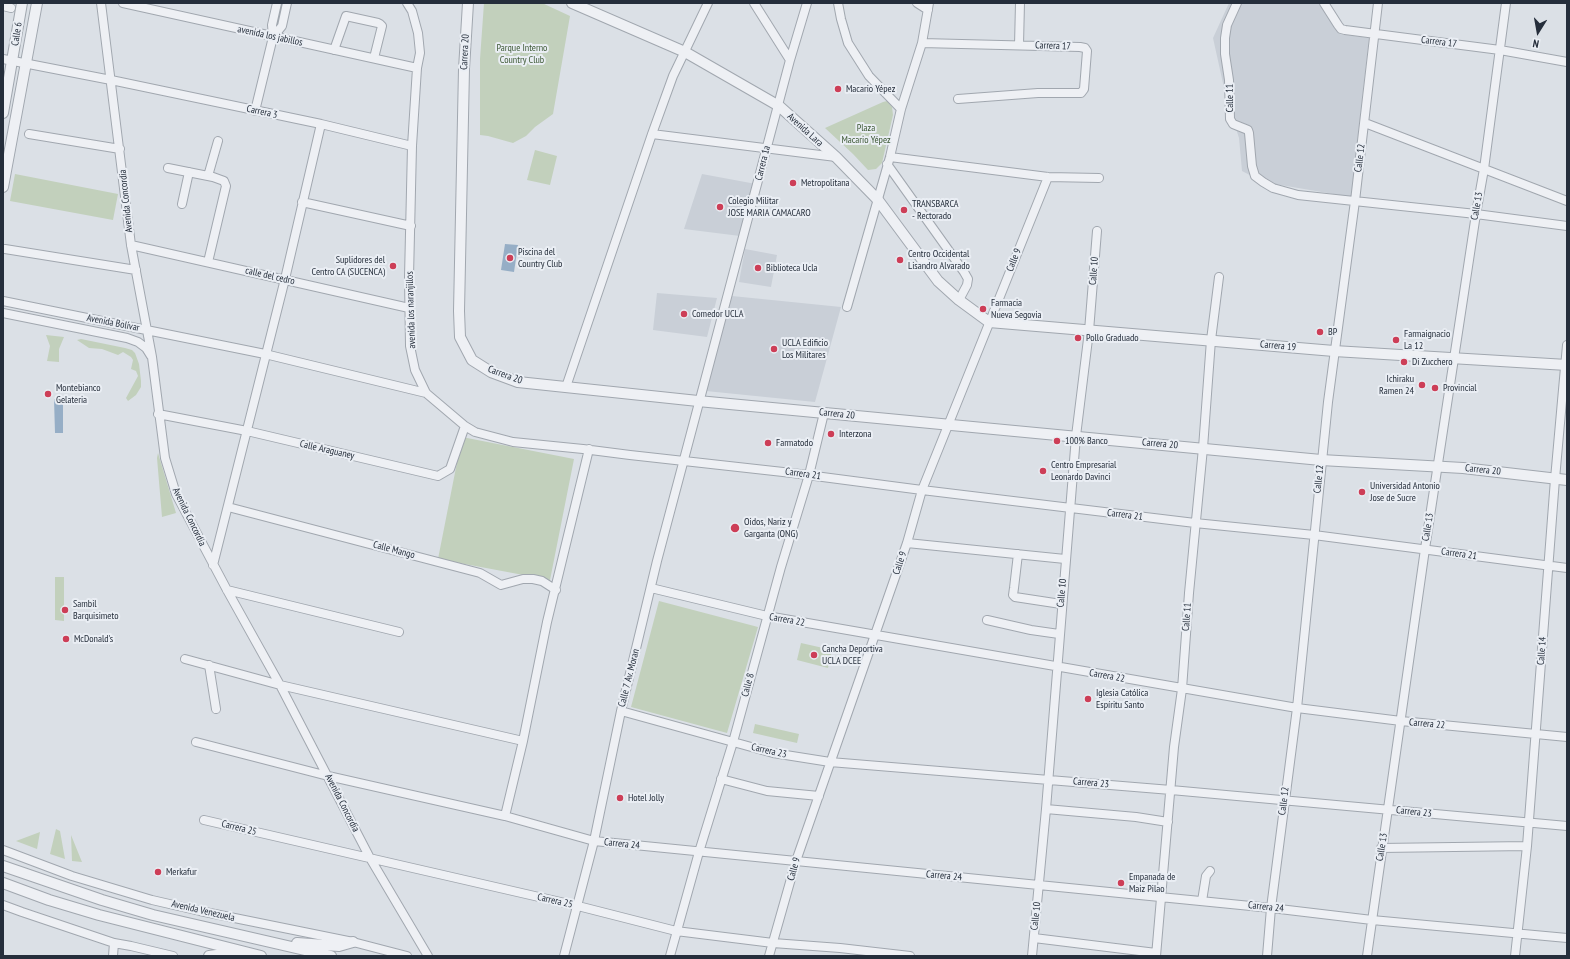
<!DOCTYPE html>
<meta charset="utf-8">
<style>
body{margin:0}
#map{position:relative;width:1570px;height:959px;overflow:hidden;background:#dbe0e6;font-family:"PT Sans Narrow",sans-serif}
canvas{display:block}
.frame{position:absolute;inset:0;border:4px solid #252e3b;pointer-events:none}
.north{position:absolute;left:1518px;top:12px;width:40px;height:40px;-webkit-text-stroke:3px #eaeef4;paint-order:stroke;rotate:191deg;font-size:11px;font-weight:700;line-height:16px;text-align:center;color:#252e3b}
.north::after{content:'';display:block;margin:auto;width:14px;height:18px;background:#252e3b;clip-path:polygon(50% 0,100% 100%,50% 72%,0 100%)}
</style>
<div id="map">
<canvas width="1570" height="959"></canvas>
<div class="frame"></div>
<div class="north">N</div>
</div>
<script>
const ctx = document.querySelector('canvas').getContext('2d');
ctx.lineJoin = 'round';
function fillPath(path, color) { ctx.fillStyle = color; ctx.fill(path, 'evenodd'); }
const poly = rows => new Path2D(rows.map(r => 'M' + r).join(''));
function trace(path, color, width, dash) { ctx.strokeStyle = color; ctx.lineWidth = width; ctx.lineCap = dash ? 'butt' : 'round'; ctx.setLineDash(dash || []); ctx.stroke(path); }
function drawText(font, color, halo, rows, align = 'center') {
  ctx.font = font + ' "PT Sans Narrow",sans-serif'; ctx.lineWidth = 4; ctx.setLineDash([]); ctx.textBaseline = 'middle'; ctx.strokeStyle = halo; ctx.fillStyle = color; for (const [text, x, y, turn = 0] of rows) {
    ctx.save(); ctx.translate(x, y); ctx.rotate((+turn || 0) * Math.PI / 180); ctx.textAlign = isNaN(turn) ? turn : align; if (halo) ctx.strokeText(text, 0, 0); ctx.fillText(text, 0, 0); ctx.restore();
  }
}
const built = poly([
 [1229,3,1321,3,1339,34,1369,38,1351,197,1263,182,1242,171,1239,138,1226,97,1213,38],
 [702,174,756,184,740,236,684,229],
 [745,249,777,255,771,287,739,282],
 [657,293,717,298,707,337,653,330],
 [732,296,841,307,815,402,706,391]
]);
const green = poly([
 [484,3,542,3,570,16,553,114,535,127,526,136,513,143,488,136,480,135,480,59],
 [887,101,892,107,893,115,882,163,876,169,868,170,853,154,825,128,883,102],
 [535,150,557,156,550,185,527,180],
 [15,174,118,194,113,220,10,201],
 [46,335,64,337,59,349,59,362,47,361,50,346],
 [81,339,125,348,132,350,135,353,139,364,141,381,141,387,136,395,128,401,126,398,138,376,136,371,131,369,133,360,131,357,123,352,118,355,102,349,89,348,77,340],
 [462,437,574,459,550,580,438,559],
 [158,453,176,513,162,517,157,458],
 [55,577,64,577,64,621,55,620],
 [659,601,758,627,727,733,631,707],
 [801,643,832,650,828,668,797,660],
 [755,724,799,734,797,743,753,733],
 [56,829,60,831,65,859,50,854],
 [40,832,37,849,16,841],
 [71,835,82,862,72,861]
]);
const water = poly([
 [505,244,518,245,514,272,501,270],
 [54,399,63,399,63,433,55,433]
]);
const minor = poly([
 [101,3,131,245,152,357,165,458,176,494,227,590,280,685,370,858,428,956],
 [123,3,417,68],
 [407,3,412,11,418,33,420,53,417,68,412,146,409,277,410,346,415,370,426,393,465,426,475,432,513,442,583,449,630,455,792,473,922,490,1195,523,1314,535,1567,568],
 [838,3,841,19,848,43,869,76,901,109],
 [917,3,928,10],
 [1237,3,1227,25,1225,38,1225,54,1229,80,1230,119,1233,124,1248,130,1249,133,1252,166,1255,176,1263,182,1273,188,1298,195,1476,214,1567,226],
 [1324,3,1338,25,1341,29,1345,30,1500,50,1567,62],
 [3,6,11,8],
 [273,37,282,26,287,3],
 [922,43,1080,47,1085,48,1087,51,1084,89,1081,93,1038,93,958,99],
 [1019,45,1020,3],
 [334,50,346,16,378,23,380,24,382,26,374,58],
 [3,59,111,80,321,124,412,146],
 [790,60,807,3],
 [255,111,273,37,272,25,277,3],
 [1365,123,1567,201],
 [29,134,120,149],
 [652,134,836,157],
 [890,157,1048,177,1099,178],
 [887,164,964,272,968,279,967,285,959,300],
 [168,168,213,177,224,181,226,186,208,262],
 [208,176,218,141],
 [302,202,411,226],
 [182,204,189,172],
 [131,245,409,308],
 [5,249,136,270],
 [3,301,265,354,426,393],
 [847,307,890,157,901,109,922,43,929,3],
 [3,313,127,338,138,342,146,348,151,356],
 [566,387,652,134,673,76,708,3],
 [158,414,247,431,438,476,450,469,465,426],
 [228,507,480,573,501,585,523,579,533,579,542,581,556,590],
 [907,543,1065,559],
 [1018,554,1014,588,1013,595,1015,597,1061,604],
 [213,565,285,279,321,124],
 [651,588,767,616,1297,708,1401,721,1567,737],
 [227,590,399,632],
 [987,620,1031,630,1059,634],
 [185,659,280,685,523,741],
 [209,665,216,709],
 [621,711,773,753,830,762,1171,790,1567,826],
 [196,742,328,776,505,816,594,841,1271,908,1372,920,1567,938],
 [721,779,767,791,819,796],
 [1046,809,1136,817,1168,822],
 [505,816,523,741,547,622,589,449],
 [204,820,578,906,676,931,773,943,840,948,910,956],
 [1381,848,1527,846],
 [3,850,72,876,152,900,200,911,353,942,407,956],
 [1202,901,1206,876,1210,871],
 [3,905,22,912,114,943,131,946,173,956],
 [1034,938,1156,953],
 [113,956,114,943],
 [564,956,594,841,621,711,657,561,790,60,754,3],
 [670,956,699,852,733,742,781,567,809,475,824,413],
 [769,956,796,861,907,543,922,490,1048,177],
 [1032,956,1046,809,1076,436,1089,331,1097,231],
 [1156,956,1174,747,1182,689,1189,593,1203,448,1211,340,1219,277],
 [1267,956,1271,908,1297,708,1328,402,1355,201,1378,3],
 [1367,956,1425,549,1476,214,1484,169,1506,3],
 [1515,956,1527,846,1555,479,1567,345]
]);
const tertiary = poly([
 [468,3,464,69,459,311,460,337,472,360,491,372,518,382,698,401,1321,460,1463,468,1567,480],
 [572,3,685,52,779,106,836,157,878,200,938,281,959,300,989,322,1334,351,1567,365],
 [3,113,22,3],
 [3,187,37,3],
 [3,866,102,900,153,915,331,956],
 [3,883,49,900,99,915,261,956],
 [297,943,339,946,353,942],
 [209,956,224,954,235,954]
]);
const markers = [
 [838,89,4,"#cd3e57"],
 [793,183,4,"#cd3e57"],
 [720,207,4,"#cd3e57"],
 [904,210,4,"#cd3e57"],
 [510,258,4,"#cd3e57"],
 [900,260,4,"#cd3e57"],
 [393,266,4,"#cd3e57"],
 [758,268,4,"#cd3e57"],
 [983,309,4,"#cd3e57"],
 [684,314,4,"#cd3e57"],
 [1320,332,4,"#cd3e57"],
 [1078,338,4,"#cd3e57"],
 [1396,340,4,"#cd3e57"],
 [774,349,4,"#cd3e57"],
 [1404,362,4,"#cd3e57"],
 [1422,385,4,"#cd3e57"],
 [1435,388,4,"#cd3e57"],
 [48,394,4,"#cd3e57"],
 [831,434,4,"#cd3e57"],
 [1057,441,4,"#cd3e57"],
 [768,443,4,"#cd3e57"],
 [1043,471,4,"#cd3e57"],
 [1362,492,4,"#cd3e57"],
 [735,528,5,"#cd3e57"],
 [65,610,4,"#cd3e57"],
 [66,639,4,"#cd3e57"],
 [814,655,4,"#cd3e57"],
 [1088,699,4,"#cd3e57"],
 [620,798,4,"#cd3e57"],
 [158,872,4,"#cd3e57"],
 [1121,883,4,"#cd3e57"]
];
const streetNames = [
 ["Calle 6",17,34,-81],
 ["avenida los jabillos",270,36,12],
 ["Carrera 17",1439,42,7],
 ["Carrera 17",1053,46,2],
 ["Carrera 20",465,52,-87],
 ["Calle 11",1230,98,-91],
 ["Carrera 3",262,112,12],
 ["Avenida Lara",805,130,42],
 ["Calle 12",1360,158,-83],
 ["Carrera 1a",763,163,-76],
 ["Avenida Concordia",126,201,-96],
 ["Calle 13",1477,206,-80],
 ["Calle 9",1014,260,-68],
 ["Calle 10",1094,271,-86],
 ["calle del cedro",270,276,13],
 ["avenida los naranjillos",411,310,-92],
 ["Avenida Bolivar",113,323,11],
 ["Carrera 19",1278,346,5],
 ["Carrera 20",505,375,20],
 ["Carrera 20",837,414,6],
 ["Carrera 20",1160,444,5],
 ["Calle Araguaney",327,450,13],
 ["Carrera 20",1483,470,6],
 ["Carrera 21",803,474,8],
 ["Calle 12",1319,479,-84],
 ["Carrera 21",1125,515,7],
 ["Avenida Concordia",189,517,64],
 ["Calle 13",1428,527,-81],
 ["Calle Mango",394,550,15],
 ["Carrera 21",1459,554,8],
 ["Calle 9",900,563,-71],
 ["Calle 10",1062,593,-85],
 ["Calle 11",1187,617,-86],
 ["Carrera 22",787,620,10],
 ["Calle 14",1542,651,-86],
 ["Carrera 22",1107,676,10],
 ["Calle 7 Av. Moran",629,678,-76],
 ["Calle 8",748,685,-75],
 ["Carrera 22",1427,724,5],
 ["Carrera 23",769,751,13],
 ["Carrera 23",1091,783,5],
 ["Calle 12",1284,801,-83],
 ["Avenida Concordia",342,803,63],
 ["Carrera 23",1414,812,6],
 ["Carrera 25",239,828,14],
 ["Carrera 24",622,844,6],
 ["Calle 13",1382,847,-81],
 ["Calle 9",794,869,-74],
 ["Carrera 24",944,876,5],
 ["Carrera 25",555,901,13],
 ["Carrera 24",1266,907,6],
 ["Avenida Venezuela",203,911,13],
 ["Calle 10",1036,916,-84]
];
const parkNames = [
 ["Parque Interno",522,48],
 ["Country Club",522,60],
 ["Plaza",866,128],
 ["Macario Yépez",866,140]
];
const poiNames = [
 ["Macario Yépez",846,89],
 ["Metropolitana",801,183],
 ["Colegio Militar",728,201],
 ["JOSE MARIA CAMACARO",728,213],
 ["TRANSBARCA",912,204],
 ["- Rectorado",912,216],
 ["Piscina del",518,252],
 ["Country Club",518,264],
 ["Centro Occidental",908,254],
 ["Lisandro Alvarado",908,266],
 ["Suplidores del",385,260,"right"],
 ["Centro CA (SUCENCA)",385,272,"right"],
 ["Biblioteca Ucla",766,268],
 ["Farmacia",991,303],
 ["Nueva Segovia",991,315],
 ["Comedor UCLA",692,314],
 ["BP",1328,332],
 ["Farmaignacio",1404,334],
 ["La 12",1404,346],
 ["Pollo Graduado",1086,338],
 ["UCLA Edificio",782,343],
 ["Los Militares",782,355],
 ["Di Zucchero",1412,362],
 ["Ichiraku",1414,379,"right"],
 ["Ramen 24",1414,391,"right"],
 ["Montebianco",56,388],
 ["Gelateria",56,400],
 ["Provincial",1443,388],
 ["Interzona",839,434],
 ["100% Banco",1065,441],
 ["Farmatodo",776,443],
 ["Centro Empresarial",1051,465],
 ["Leonardo Davinci",1051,477],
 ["Universidad Antonio",1370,486],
 ["Jose de Sucre",1370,498],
 ["Oidos, Nariz y",744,522],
 ["Garganta (ONG)",744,534],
 ["Sambil",73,604],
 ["Barquisimeto",73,616],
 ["McDonald's",74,639],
 ["Cancha Deportiva",822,649],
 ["UCLA DCEE",822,661],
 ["Iglesia Católica",1096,693],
 ["Espíritu Santo",1096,705],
 ["Hotel Jolly",628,798],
 ["Merkafur",166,872],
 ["Empanada de",1129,877],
 ["Maiz Pilao",1129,889]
];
fillPath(built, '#c9cfd7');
fillPath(green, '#c2d0bc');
fillPath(water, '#96aec6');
trace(minor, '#a1a7af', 10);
trace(tertiary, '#a1a7af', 12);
trace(minor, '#eef0f4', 8);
trace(tertiary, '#eef0f4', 10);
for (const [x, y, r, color] of markers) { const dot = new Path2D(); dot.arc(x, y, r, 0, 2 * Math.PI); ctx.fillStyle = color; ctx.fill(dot); trace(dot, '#eaeef4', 1.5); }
drawText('10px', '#252e3b', '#eaeef4', streetNames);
drawText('10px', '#3b5733', '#eaeef4', parkNames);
drawText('10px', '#252e3b', '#eaeef4', poiNames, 'left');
</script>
